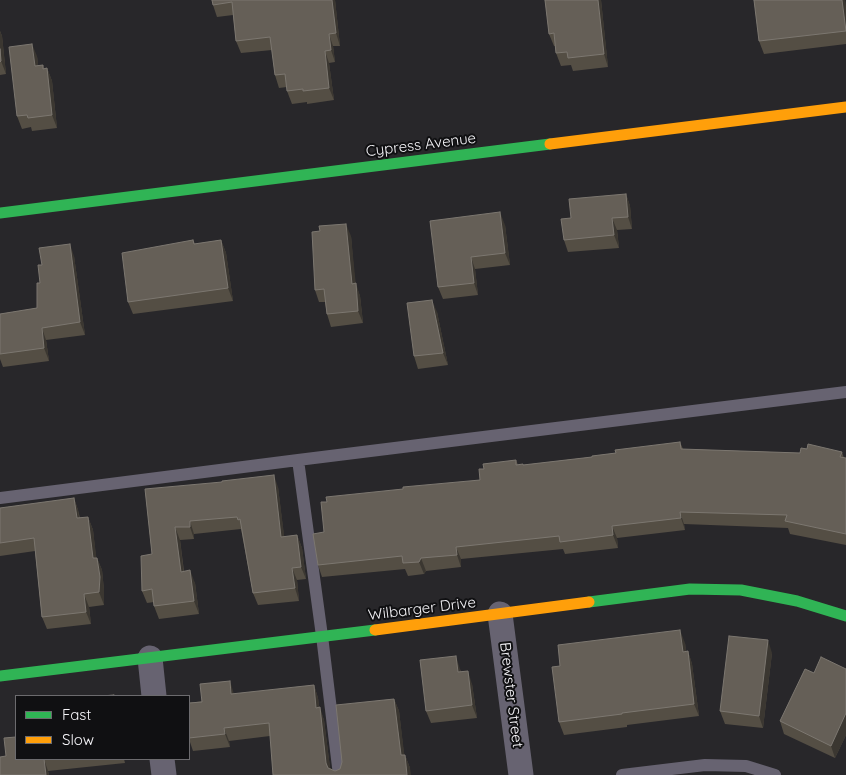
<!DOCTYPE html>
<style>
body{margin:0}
#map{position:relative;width:846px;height:775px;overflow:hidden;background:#28272a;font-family:Quicksand,sans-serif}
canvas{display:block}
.legend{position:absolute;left:15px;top:695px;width:175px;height:65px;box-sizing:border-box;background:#101012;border:1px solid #6c6b6e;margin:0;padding:6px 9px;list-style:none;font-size:15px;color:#f5f4f8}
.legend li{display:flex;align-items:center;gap:10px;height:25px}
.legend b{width:25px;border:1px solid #6c6b6e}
</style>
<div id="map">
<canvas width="846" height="775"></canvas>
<ul class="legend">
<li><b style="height:6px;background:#30b455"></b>Fast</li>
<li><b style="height:6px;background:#ff9f0a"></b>Slow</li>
</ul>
</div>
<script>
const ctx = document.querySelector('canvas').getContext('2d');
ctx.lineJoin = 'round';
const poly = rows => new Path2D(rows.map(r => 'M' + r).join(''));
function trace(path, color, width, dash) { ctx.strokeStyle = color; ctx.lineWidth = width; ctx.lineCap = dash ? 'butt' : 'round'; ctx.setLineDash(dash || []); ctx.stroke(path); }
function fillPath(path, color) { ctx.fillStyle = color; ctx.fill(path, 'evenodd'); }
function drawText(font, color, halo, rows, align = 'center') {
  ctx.font = font + ' Quicksand,sans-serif'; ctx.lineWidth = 4; ctx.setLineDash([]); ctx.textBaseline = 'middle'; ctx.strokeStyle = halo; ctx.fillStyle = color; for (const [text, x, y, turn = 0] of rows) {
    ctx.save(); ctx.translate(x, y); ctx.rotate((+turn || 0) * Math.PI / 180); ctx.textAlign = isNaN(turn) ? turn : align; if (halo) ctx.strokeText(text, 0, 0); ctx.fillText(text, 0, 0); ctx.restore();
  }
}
const lane = poly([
 [298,460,846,392],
 [0,498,298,460,322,636,339,775],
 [622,775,705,765,746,766,775,775]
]);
const street = poly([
 [500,614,521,775],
 [150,658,154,696],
 [162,759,164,775]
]);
const fast = poly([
 [0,213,550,144],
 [589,602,690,589,741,590,797,601,846,616],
 [0,676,375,630]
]);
const slow = poly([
 [550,144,846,107],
 [375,630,589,602]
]);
const wall = poly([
 [212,0,335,0,340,46,333,46,335,62,329,63,334,100,307,104,307,102,292,104,287,91,287,87,279,88,275,75,272,50,241,53,236,41,233,15,217,17,213,5],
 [545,0,601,0,608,67,573,71,571,65,561,66,556,53,555,46,554,46,549,34],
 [754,0,845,0,846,10,846,44,764,54,759,41],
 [0,31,2,36,6,74,0,75],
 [37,56,38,66,43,65,44,69,47,68,52,81,57,128,32,131,31,127,22,129,17,116],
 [626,194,630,206,632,229,617,230,619,248,568,252,564,240,571,218],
 [505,225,510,265,475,269,478,295,443,299,438,287],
 [351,236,355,283,360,296,363,323,331,327,327,314,325,302,319,302,315,290],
 [193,240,195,244,221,240,226,253,233,301,133,314,128,302],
 [74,256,85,335,46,340,49,361,3,367,0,359,0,314,37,308,42,265],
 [437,312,448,365,418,369,414,356],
 [680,442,683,449,800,453,807,449,842,452,844,458,846,458,846,545,790,534,788,528,684,524,685,530,617,538,618,548,565,554,563,549,461,559,461,567,426,571,424,574,408,576,405,569,322,577,318,565,324,532,327,502,480,480,484,469,516,460,518,465,524,465,592,457],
 [278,487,284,537,297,535,302,548,306,579,297,580,299,601,258,605,253,593,241,529,194,534,194,539,180,540,184,571,195,583,199,614,159,619,154,606,154,602,147,603,142,591,152,554,145,489],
 [74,498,78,510,80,518,88,517,93,530,96,558,97,558,102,570,104,590,104,605,89,607,91,624,47,629,42,617,35,551,0,556,0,508],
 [685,643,686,652,688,651,692,664,699,716,627,725,627,727,564,735,559,722,560,666],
 [772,653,763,728,725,724,720,711],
 [460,669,461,672,472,684,477,718,431,723,426,711],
 [846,669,846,735,835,758,784,734,780,721,814,673],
 [314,685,318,698,319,707,324,720,330,768,335,771,340,769,394,699,399,711,404,755,405,755,410,768,273,775,270,736,229,741,230,747,193,751,189,739,189,703],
 [16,759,124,759,125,763,48,771,49,775,0,775]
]);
const shadedWall = poly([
 [332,0,335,0,340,46,336,33],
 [598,0,601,0,608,67,604,54],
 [842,0,845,0,846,10,846,32],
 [0,31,2,36,6,74,1,61,0,49],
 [329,34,333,46,335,62,331,50],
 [32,44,37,56,40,79,35,66],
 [325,51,329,63,334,100,329,88],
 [47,68,52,81,57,128,52,115],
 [626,194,630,206,632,229,628,217],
 [500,212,505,225,510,265,505,253],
 [612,218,617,230,619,248,614,235],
 [346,224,351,236,357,296,352,284],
 [221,240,226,253,233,301,228,288],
 [70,244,74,256,85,335,80,322],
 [471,257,475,269,478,295,474,283],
 [356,283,360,296,363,323,358,311],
 [432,300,437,312,448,365,443,353],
 [42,328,46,340,49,361,44,348],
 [274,475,278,487,286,550,281,537],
 [74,498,78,510,81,531,77,518],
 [680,512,684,524,685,530,681,518],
 [88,517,93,530,98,571,93,558],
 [190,521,194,534,194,539,190,527],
 [612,526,617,538,618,548,613,535],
 [175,527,180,540,185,584,181,572],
 [297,535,302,548,306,579,301,567],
 [456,547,461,559,461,567,457,555],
 [97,558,102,570,104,590,104,605,99,592],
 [421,558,426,571,424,574,419,562],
 [292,568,297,580,299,601,295,588],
 [190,570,195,583,199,614,194,601],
 [84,594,89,607,91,624,86,612],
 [680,630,685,643,688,665,683,652],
 [768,640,772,653,763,728,759,716],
 [688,651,692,664,699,716,694,704],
 [456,656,460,669,462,685,458,672],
 [468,671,472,684,477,718,472,705],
 [230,681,234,694,231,694],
 [314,685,318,698,321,720,316,708],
 [394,699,399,711,406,768,401,755],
 [320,707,324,720,331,775,326,763],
 [846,713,846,735,835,758,831,746],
 [224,728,229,741,230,747,225,734],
 [405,755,410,768,411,775,407,775],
 [44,759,48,771,49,775,46,775]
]);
const building = poly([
 [212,0,332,0,336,33,329,34,331,50,325,51,329,88,303,91,303,89,287,91,285,74,275,75,270,37,236,41,232,2,213,5,212,0],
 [545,0,598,0,604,54,568,58,567,52,556,53,554,33,549,34,545,0],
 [754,0,842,0,846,31,759,41,754,0],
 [32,44,35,66,43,65,43,69,47,68,52,115,28,118,27,115,17,116,9,47,32,44],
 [0,49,1,61,0,62,0,49],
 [626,194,628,217,612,218,614,235,564,240,561,219,571,218,569,199,626,194],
 [500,212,505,253,471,257,474,283,438,287,430,221,500,212],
 [346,224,352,284,356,283,358,311,327,314,324,289,315,290,312,232,320,231,319,226,346,224],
 [193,240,194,244,221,240,228,288,128,302,122,253,193,240],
 [70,244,80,322,42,328,44,348,0,354,0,314,37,308,37,283,40,283,38,265,42,265,39,248,70,244],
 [432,300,443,353,414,356,407,303,432,300],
 [680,442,681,449,800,453,801,448,807,449,808,444,842,452,840,457,846,458,846,534,785,521,787,515,680,512,681,518,612,526,613,535,560,542,559,536,456,547,457,555,421,558,419,562,403,563,402,556,318,565,313,534,324,532,321,502,327,502,326,497,403,489,403,487,480,480,479,469,484,469,483,464,516,460,516,465,523,464,523,465,592,457,592,456,616,453,615,450,680,442],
 [274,475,281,537,297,535,301,567,292,568,295,588,253,593,240,519,238,520,237,517,190,521,190,527,175,527,181,572,190,570,194,601,154,606,152,589,142,591,141,556,152,554,145,489,222,482,222,481,274,475],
 [74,498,77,518,88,517,93,558,97,558,100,577,99,592,84,594,86,612,42,617,34,538,0,543,0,508,74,498],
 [680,630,683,652,688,651,694,704,622,713,622,714,559,722,552,667,560,666,558,645,680,630],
 [729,636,768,640,759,716,720,711,729,636],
 [456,656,458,672,468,671,472,705,426,711,420,660,456,656],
 [821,657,846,669,846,713,831,746,780,721,805,669,814,673,821,657],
 [230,681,231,694,314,685,316,708,320,707,326,763,328,768,335,771,340,769,342,762,336,705,394,699,401,755,405,755,407,775,273,775,269,723,224,728,225,734,189,738,189,703,202,702,200,684,230,681],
 [114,695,115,696,102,696,114,695],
 [16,737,16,759,44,759,46,775,0,775,0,757,6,756,4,738,16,737]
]);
const streetNames = [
 ["Cypress Avenue",421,145,-7],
 ["Wilbarger Drive",422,609,-7],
 ["Brewster Street",511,695,83]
];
trace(lane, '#676371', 12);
trace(street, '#676371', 25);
trace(fast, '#30b455', 11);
trace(slow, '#ff9f0a', 11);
fillPath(wall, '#544e44');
fillPath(shadedWall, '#3b3731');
fillPath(building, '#655f57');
trace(building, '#7c7770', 1);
drawText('15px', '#f5f4f8', '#101012', streetNames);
</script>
